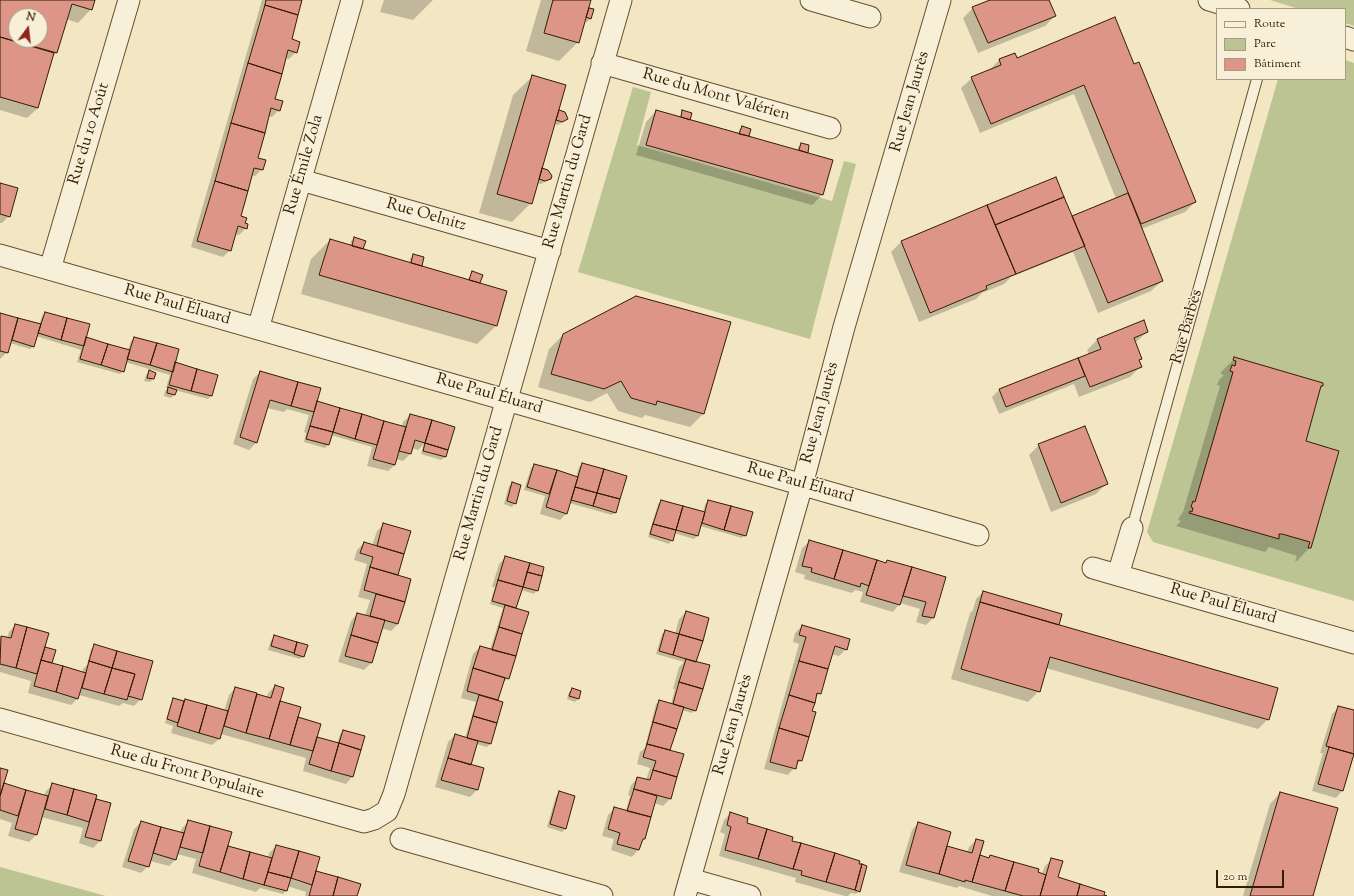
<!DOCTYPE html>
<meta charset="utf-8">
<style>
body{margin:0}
#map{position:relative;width:1354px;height:896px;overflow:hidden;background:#f2e6c3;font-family:"Sorts Mill Goudy",serif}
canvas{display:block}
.legend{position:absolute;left:1216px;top:8px;width:130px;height:72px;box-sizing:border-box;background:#f7efd8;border:1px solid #a99b82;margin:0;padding:5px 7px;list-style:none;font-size:12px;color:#341d00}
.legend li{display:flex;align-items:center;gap:8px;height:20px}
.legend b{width:20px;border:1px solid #a99b82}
.north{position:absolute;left:8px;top:8px;width:40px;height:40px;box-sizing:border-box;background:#f7efd8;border:1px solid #a99b82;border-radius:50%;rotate:15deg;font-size:11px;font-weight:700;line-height:16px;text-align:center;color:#341d00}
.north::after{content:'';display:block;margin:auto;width:14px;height:18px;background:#8f2418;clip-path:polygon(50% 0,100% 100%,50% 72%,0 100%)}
.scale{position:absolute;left:1216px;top:870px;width:68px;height:18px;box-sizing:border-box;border:2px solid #341d00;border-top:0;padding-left:5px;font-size:12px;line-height:14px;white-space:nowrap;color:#341d00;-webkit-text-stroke:3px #f7efd8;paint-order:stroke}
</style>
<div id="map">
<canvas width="1354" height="896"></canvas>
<ul class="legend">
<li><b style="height:5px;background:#f7efd8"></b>Route</li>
<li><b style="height:11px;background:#bcc493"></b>Parc</li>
<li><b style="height:11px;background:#dd9588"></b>Bâtiment</li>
</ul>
<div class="north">N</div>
<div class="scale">20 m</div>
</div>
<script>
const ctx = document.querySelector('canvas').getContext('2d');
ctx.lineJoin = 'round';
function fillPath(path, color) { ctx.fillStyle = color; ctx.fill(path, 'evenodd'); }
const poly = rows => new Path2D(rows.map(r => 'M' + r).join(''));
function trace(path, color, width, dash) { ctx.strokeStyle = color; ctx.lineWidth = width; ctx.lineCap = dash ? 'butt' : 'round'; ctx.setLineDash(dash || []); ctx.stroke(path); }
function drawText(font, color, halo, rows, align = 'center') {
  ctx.font = font + ' "Sorts Mill Goudy",serif'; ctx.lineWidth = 3; ctx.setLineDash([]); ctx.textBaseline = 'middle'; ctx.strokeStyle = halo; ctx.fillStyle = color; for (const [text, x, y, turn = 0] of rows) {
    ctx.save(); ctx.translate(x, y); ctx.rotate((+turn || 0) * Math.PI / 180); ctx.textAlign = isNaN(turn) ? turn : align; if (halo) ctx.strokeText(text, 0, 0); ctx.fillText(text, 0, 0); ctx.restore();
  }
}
const green = poly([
 [1270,0,1354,0,1354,26,1345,23,1345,9,1299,9],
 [1345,60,1354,63,1354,601,1153,542,1147,532,1278,79,1345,79],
 [633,87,651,92,637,145,832,201,844,161,856,164,810,339,578,272],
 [0,867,106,896,0,896]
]);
const shadow = poly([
 [0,0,94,0,91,9,78,23,66,19,56,53,52,57,38,108,27,118,0,110,0,38,49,52,49,50,0,36],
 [16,16,40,16,40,40,16,40],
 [262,0,301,0,290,40,296,52,289,59,285,58,273,99,279,110,272,117,268,116,256,158,262,169,255,176,251,175,239,216,246,228,239,235,234,234,230,250,223,257,191,247],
 [384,0,433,0,413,20,380,12],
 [541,0,590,0,586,12,589,9,592,10,590,19,587,22,584,21,578,42,559,61,526,51],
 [993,0,1048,0,1055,16,1045,26,978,53,963,18,973,8],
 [1015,54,1017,59,1134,66,1195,202,1185,212,1141,229,1162,281,1151,291,1098,313,1073,252,1011,277,1004,284,982,293,976,299,919,322,891,252,901,242,1055,178,1071,217,1116,199,1074,94,980,133,961,88,972,78,989,71,999,60],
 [532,77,558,111,564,113,567,119,558,125,554,124,540,172,550,178,547,181,541,184,537,183,531,203,512,222,479,213,513,95],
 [656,111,679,118,683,111,688,120,738,134,739,130,742,127,750,129,747,137,797,151,798,147,801,144,807,152,806,153,832,161,822,195,812,205,636,155,646,122],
 [0,184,9,216,2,223,0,223],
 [354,238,362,250,409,263,410,258,414,255,420,266,468,280,470,275,468,281,481,275,479,284,496,326,477,344,301,294,311,259,330,240,350,246,351,241],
 [45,313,85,338,128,350,131,341,134,338,174,363,211,396,208,399,175,390,174,395,171,398,164,396,165,391,168,388,166,388,170,375,125,362,123,371,120,374,77,362,81,350,36,336,34,346,30,349,10,343,7,352,0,359,0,314,39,325,42,316],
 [730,322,703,414,690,427,645,415,642,418,618,411,607,393,590,402,538,387,549,349,563,335],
 [1147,332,1135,343,1141,359,1138,362,1140,367,1130,377,1079,397,1074,384,999,414,992,397,999,390,1089,355,1087,350,1097,340],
 [1235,358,1322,386,1320,388,1304,441,1338,451,1310,547,1297,561,1295,561,1297,556,1269,547,1265,552,1176,526,1181,521,1178,520,1180,516,1183,512,1220,386,1217,385,1219,380,1224,375,1221,374,1221,372],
 [149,371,155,373,153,379,150,382,144,381,146,375],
 [260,372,316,402,402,427,403,422,410,415,453,427,445,457,441,460,421,454,424,444,418,450,412,448,410,454,403,461,396,459,395,465,388,471,367,466,372,447,331,435,328,445,325,448,304,442,306,433,304,432,309,415,287,409,284,412,267,408,256,443,249,450,233,444,253,379],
 [1039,445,1106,484,1096,494,1051,512,1029,455],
 [582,464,615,512,612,515,569,503,567,513,560,520,540,514,545,496,524,490,531,468,534,465,576,477,579,467],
 [512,483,515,503,512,507,504,504,509,486],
 [661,501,703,513,705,504,708,501,745,535,742,538,700,526,697,536,694,539,674,533,672,540,669,544,648,537,658,504],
 [384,524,410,532,397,576,410,580,398,624,391,631,381,628,371,663,364,670,338,662,351,621,357,614,365,616,370,600,358,597,367,564,354,560,357,550,364,543,372,546,377,531],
 [809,542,884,564,887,561,945,578,933,618,926,625,916,622,920,609,900,603,893,612,860,602,863,592,855,590,852,593,804,579,805,575,795,572,802,548],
 [506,557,537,590,534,594,521,590,515,609,508,678,502,684,496,701,501,703,490,744,487,747,476,744,470,765,483,769,477,790,470,797,435,787,448,742,455,735,465,738,476,702,461,698,473,654,480,647,490,650,503,608,490,604,495,587,492,587,499,564],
 [983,592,1057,625,1268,719,1258,729,1046,668,1039,691,1028,702,951,679,970,613,973,610,976,599],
 [686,612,695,662,695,710,692,713,682,710,668,751,683,755,670,799,663,806,654,803,644,839,641,841,638,850,632,857,611,850,614,839,602,836,608,815,615,808,626,811,630,796,628,795,631,785,638,778,646,780,650,768,637,764,640,752,646,747,645,747,656,704,660,701,671,704,675,689,673,689,679,667,684,662,656,654,662,634,665,631,675,634,679,619],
 [15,625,43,650,45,648,51,664,82,673,83,669,87,665,91,649,94,646,141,699,134,706,123,703,119,706,79,695,78,698,71,705,28,693,31,681,0,672,0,638,1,637,7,638,9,632],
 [802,626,846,649,839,656,831,654,820,693,815,698,814,702,801,760,788,775,764,769,799,644,793,642,795,633],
 [274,637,307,646,303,656,300,659,268,650,271,640],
 [275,686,279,702,297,718,316,737,337,744,340,734,343,731,352,777,346,784,303,771,306,758,221,734,219,739,212,745,171,733,173,726,165,723,171,703,174,699,183,702,185,700,224,711,229,695,235,688,267,697,268,693],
 [572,689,578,699,575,702,567,699,569,692],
 [1339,707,1354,711,1354,751,1342,791,1336,798,1312,791,1323,753,1320,753,1332,714],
 [0,769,2,784,44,796,46,791,53,784,94,799,110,804,100,841,93,848,79,843,83,828,41,817,36,835,29,842,8,836,12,823,0,819],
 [559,793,565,829,562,832,547,827,556,796],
 [1280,793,1312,896,1243,896,1270,804],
 [730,814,746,824,791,842,859,891,856,894,851,893,848,896,845,896,795,882,796,878,719,856,725,834,720,832,724,820],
 [189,821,226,847,268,858,269,853,276,846,315,871,360,885,356,896,305,896,306,892,287,886,286,891,283,894,260,888,256,892,192,873,196,859,177,854,176,859,169,866,150,861,148,866,141,873,122,867,134,829,141,822,180,833,182,828],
 [918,823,946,847,967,853,969,847,976,840,979,856,988,858,990,856,1042,874,1045,866,1052,859,1056,878,1104,896,992,896,959,886,957,888,899,872,912,830]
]);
const building = poly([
 [0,0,95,0,92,10,72,4,57,53,0,37,0,0],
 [16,16,40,16,40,40,16,40,16,16],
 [266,0,302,0,298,15,265,5,266,0],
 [553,0,591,0,579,43,544,33,553,0],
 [990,0,1049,0,1056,16,988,43,972,7,990,0],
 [265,5,298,15,292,39,300,42,297,53,288,50,282,74,248,63,265,5],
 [589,8,594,9,591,19,586,17,589,8],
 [1115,17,1134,64,1139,62,1196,202,1141,224,1084,85,991,124,971,77,1001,65,999,59,1015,53,1017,58,1115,17],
 [0,37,54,53,38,108,0,97,0,37],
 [248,63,282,74,275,99,283,101,280,111,271,108,265,133,231,123,248,63],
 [532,75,566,85,532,204,497,194,532,75],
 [559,110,565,112,568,119,562,122,556,120,559,110],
 [656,110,833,160,823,195,646,145,656,110],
 [682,110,692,113,690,120,681,117,682,110],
 [231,123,265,133,258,158,266,160,263,170,254,168,248,191,215,181,231,123],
 [742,126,751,129,749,136,739,134,742,126],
 [801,143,809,145,808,153,799,150,801,143],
 [542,168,548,170,552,176,551,179,545,181,539,179,542,168],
 [1056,177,1064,197,995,225,987,205,1056,177],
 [215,181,248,191,241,216,247,218,245,223,248,224,247,229,238,226,231,251,197,241,215,181],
 [0,183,18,188,10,217,0,214,0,183],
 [1128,193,1163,281,1108,303,1072,216,1128,193],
 [1064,197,1085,246,1016,274,995,225,1064,197],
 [987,205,1016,274,986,286,987,289,930,313,901,241,987,205],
 [354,237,366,241,363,249,352,246,354,237],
 [330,239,507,291,497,326,319,275,330,239],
 [413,254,424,257,422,266,411,263,413,254],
 [472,271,483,275,480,283,469,280,472,271],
 [636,296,731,322,704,414,657,401,656,405,631,398,621,381,604,389,551,374,563,334,636,296],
 [45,312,67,318,61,340,38,333,45,312],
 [0,313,18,318,8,353,0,351,0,313],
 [18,318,41,324,34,347,12,340,18,318],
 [67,318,90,324,84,346,61,340,67,318],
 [1144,320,1148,332,1134,338,1142,359,1139,360,1142,367,1090,387,1078,358,1101,349,1097,339,1144,320],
 [86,337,108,344,101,365,80,359,86,337],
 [134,337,157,343,150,365,127,359,134,337],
 [157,343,179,349,173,372,150,365,157,343],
 [108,344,130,350,124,372,101,365,108,344],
 [1234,357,1323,383,1323,386,1321,386,1306,441,1339,451,1311,548,1308,548,1310,542,1282,534,1279,534,1279,539,1189,513,1190,511,1192,512,1193,508,1191,507,1193,501,1195,502,1233,372,1230,371,1232,365,1235,366,1236,361,1233,360,1234,357],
 [1078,358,1085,376,1006,407,999,389,1078,358],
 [175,362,197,369,191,391,169,385,175,362],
 [197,369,218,375,212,396,191,391,197,369],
 [149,370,156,373,154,379,147,378,149,370],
 [260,371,298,382,291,406,270,400,257,443,240,437,260,371],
 [298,382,321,388,314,412,291,406,298,382],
 [168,387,177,390,175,395,167,393,168,387],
 [317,401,340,408,333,432,310,426,317,401],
 [340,408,362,414,355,439,333,432,340,408],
 [362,414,384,421,377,445,355,439,362,414],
 [410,414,432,420,425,443,415,440,411,454,399,451,410,414],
 [432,420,455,427,448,450,425,443,432,420],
 [384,421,406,427,395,465,373,459,384,421],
 [310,426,333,432,329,445,306,439,310,426],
 [1085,426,1108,484,1061,503,1038,444,1085,426],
 [425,443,448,450,446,457,423,451,425,443],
 [582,463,604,469,597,493,575,487,582,463],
 [534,464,557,470,549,494,527,487,534,464],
 [604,469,627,476,620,499,597,493,604,469],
 [557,470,578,477,567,514,546,507,557,470],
 [512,482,521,485,516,504,507,501,512,482],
 [575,487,597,493,593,506,571,500,575,487],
 [597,493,620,499,616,513,593,506,597,493],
 [661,500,683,506,676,530,653,524,661,500],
 [708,500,731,506,724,530,702,523,708,500],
 [683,506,705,512,698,536,676,530,683,506],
 [731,506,753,512,746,536,724,530,731,506],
 [383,523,411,531,404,554,377,546,383,523],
 [653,524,676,530,673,541,650,534,653,524],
 [809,540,843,550,834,579,811,572,812,568,802,566,809,540],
 [364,542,404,554,398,575,370,567,373,557,360,553,364,542],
 [843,550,877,560,869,586,861,583,860,587,834,579,843,550],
 [505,556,530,563,523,587,498,580,505,556],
 [877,560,886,563,887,560,912,567,900,605,866,595,877,560],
 [530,563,544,567,542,576,527,572,530,563],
 [370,567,411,579,405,602,364,590,370,567],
 [912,567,946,577,934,618,922,616,926,602,903,596,912,567],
 [527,572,542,576,538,591,523,587,527,572],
 [498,580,523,587,516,608,492,601,498,580],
 [983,591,1062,614,1059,625,980,602,983,591],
 [376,594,405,602,398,624,370,616,376,594],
 [980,602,1278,688,1269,720,1050,657,1040,692,961,669,980,602],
 [505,605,529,612,522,634,499,627,505,605],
 [686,611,709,618,703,641,679,634,686,611],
 [357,613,385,620,378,643,351,635,357,613],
 [15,624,27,627,16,668,0,664,1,636,11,638,15,624],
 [802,625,850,639,847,650,835,646,828,669,799,661,806,637,799,635,802,625],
 [27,627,49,633,37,674,16,668,27,627],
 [499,627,522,634,516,656,492,650,499,627],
 [665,630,679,634,673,655,659,651,665,630],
 [679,634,703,641,696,662,673,655,679,634],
 [274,635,297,642,294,653,271,646,274,635],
 [351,635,378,643,372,663,345,656,351,635],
 [297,642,308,645,304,657,294,654,297,642],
 [94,644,117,651,112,668,89,661,94,644],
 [480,646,516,656,509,679,473,668,480,646],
 [45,647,56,650,52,663,41,660,45,647],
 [117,651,153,661,142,700,128,696,135,674,112,668,117,651],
 [686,659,710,665,703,689,679,682,686,659],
 [41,660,63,666,56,692,34,686,41,660],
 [89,661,112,668,104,694,82,688,89,661],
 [799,661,828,669,821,694,817,693,815,703,789,695,799,661],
 [63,666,86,673,78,699,56,692,63,666],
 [112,668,135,674,127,700,104,694,112,668],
 [473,668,505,678,498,700,467,691,473,668],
 [679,682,703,689,696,711,673,704,679,682],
 [275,685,284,688,269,739,246,733,257,694,271,698,275,685],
 [235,687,257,693,246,733,224,726,235,687],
 [572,688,581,691,579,699,569,696,572,688],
 [479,695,503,702,497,723,473,716,479,695],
 [789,695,815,703,812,711,816,712,809,737,779,728,789,695],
 [173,698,184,701,178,723,167,719,173,698],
 [185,699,207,705,199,733,177,726,185,699],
 [659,700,684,707,677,729,653,722,659,700],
 [280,701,301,707,290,745,269,739,280,701],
 [207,705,228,711,220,739,199,733,207,705],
 [1338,706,1354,710,1354,754,1326,746,1338,706],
 [473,716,497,723,491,744,467,738,473,716],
 [298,717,321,724,313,751,290,745,298,717],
 [653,722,677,729,670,750,647,744,653,722],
 [779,728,809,737,802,761,798,760,796,769,770,762,779,728],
 [343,730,365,736,361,750,339,743,343,730],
 [455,734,478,741,471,765,448,758,455,734],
 [317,737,339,743,331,771,309,764,317,737],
 [339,743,361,750,353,777,331,771,339,743],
 [647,744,684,754,677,777,653,770,656,761,643,757,647,744],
 [1329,747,1354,754,1343,791,1318,784,1329,747],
 [448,758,484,768,478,790,441,780,448,758],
 [0,768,8,770,0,796,0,768],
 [653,770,677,777,671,799,634,789,637,777,650,780,653,770],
 [4,783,26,790,18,816,0,810,0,796,4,783],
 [52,783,74,789,67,815,45,809,52,783],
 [74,789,97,795,89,822,67,815,74,789],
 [634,789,657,796,651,817,627,811,634,789],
 [26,790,48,796,37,835,15,829,26,790],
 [559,791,575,796,566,829,550,824,559,791],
 [1280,792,1338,808,1313,896,1250,896,1280,792],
 [96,799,111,803,101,841,85,837,96,799],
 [614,807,651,817,645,839,643,839,639,850,617,844,620,833,608,829,614,807],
 [730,812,748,818,747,823,767,829,758,859,725,850,731,827,727,825,730,812],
 [188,820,210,826,203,853,180,847,188,820],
 [141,821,161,827,149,867,128,861,141,821],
 [918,822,951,832,939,874,906,865,918,822],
 [210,826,232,832,220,872,199,866,210,826],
 [161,827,184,833,176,860,153,853,161,827],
 [767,829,793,837,792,841,801,843,793,869,758,859,767,829],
 [976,839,984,841,972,882,965,880,965,882,939,874,947,846,972,853,976,839],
 [801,843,835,853,826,882,801,875,802,871,793,869,801,843],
 [276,845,299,851,291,878,268,872,276,845],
 [228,846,250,852,243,879,220,872,228,846],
 [299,851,320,857,312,885,291,878,299,851],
 [250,852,272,858,264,885,243,879,250,852],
 [835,853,860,861,859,864,862,864,855,890,826,882,835,853],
 [980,855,989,858,990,855,1014,862,1005,891,972,882,980,855],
 [1051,858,1063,861,1058,877,1080,884,1077,896,1040,896,1051,858],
 [1014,862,1039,869,1038,872,1046,875,1040,896,1023,896,1005,891,1014,862],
 [862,864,867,866,860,892,855,890,862,864],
 [316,871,338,877,333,896,309,896,316,871],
 [268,872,291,878,287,891,264,885,268,872],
 [338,877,361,884,357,896,333,896,338,877],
 [1080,884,1105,892,1104,895,1107,896,1077,896,1080,884]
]);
const service = poly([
 [1132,528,1257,79]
]);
const minor = poly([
 [811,0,870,17],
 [1209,0,1239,9],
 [1345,37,1354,40],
 [602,63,830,128],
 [301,180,550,251],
 [0,255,978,535],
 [50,269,129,0],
 [258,329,352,0],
 [1093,568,1354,643],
 [1118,575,1132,528],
 [0,719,364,822,374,819,387,811,394,794,621,0],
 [401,839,602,896],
 [690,879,750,896],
 [685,896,802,485,844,327,940,0]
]);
const streetNames = [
 ["Rue du Mont Valérien",716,96,16],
 ["Rue Jean Jaurès",911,102,-74],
 ["Rue du 10 Août",90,134,-73],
 ["Rue Émile Zola",305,165,-74],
 ["Rue Martin du Gard",569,182,-74],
 ["Rue Oelnitz",426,216,16],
 ["Rue Paul Éluard",177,306,16],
 ["Rue Barbès",1188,327,-74],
 ["Rue Paul Éluard",489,395,16],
 ["Rue Jean Jaurès",821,413,-75],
 ["Rue Paul Éluard",800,484,16],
 ["Rue Martin du Gard",480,494,-74],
 ["Rue Paul Éluard",1223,605,16],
 ["Rue Jean Jaurès",734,725,-74],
 ["Rue du Front Populaire",187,773,16]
];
fillPath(green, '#bcc493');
fillPath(shadow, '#0003');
fillPath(building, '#dd9588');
trace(building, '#341d00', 1);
trace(service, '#644f31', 12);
trace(minor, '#644f31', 23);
trace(service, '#f7efd8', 10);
trace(minor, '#f7efd8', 21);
drawText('16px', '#341d00', '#f7efd8', streetNames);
</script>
